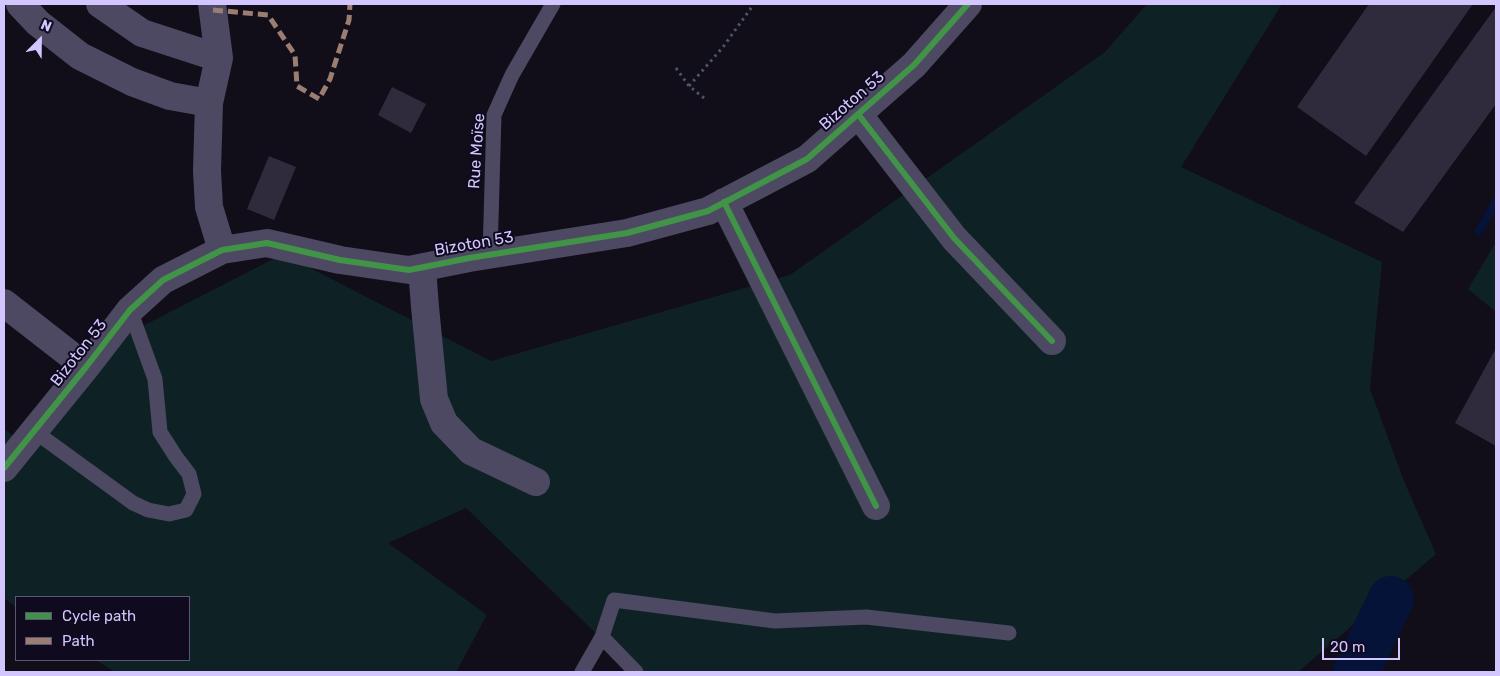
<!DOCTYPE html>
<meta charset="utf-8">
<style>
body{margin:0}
#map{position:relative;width:1500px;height:676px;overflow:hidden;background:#110e19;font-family:Rubik,sans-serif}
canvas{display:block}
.frame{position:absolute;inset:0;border:5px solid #d3c6ff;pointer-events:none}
.legend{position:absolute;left:15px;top:596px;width:175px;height:65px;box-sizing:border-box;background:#0f0a1d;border:1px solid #5d5577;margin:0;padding:6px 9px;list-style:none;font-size:15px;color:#d3c6ff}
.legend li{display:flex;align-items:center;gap:10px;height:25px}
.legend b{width:25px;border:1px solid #5d5577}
.north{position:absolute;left:15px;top:15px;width:50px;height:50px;-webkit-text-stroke:4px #0f0a1d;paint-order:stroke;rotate:23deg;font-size:14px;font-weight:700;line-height:20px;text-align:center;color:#d3c6ff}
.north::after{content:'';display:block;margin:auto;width:18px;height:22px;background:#d3c6ff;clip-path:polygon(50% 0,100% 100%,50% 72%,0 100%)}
.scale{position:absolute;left:1322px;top:638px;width:78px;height:22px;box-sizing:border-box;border:2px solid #d3c6ff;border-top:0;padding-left:6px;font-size:15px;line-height:18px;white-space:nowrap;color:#d3c6ff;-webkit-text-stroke:4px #0f0a1d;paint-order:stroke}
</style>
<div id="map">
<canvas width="1500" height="676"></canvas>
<div class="frame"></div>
<ul class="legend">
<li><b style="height:6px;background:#419447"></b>Cycle path</li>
<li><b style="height:6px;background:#9b7d72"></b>Path</li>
</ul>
<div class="north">N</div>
<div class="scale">20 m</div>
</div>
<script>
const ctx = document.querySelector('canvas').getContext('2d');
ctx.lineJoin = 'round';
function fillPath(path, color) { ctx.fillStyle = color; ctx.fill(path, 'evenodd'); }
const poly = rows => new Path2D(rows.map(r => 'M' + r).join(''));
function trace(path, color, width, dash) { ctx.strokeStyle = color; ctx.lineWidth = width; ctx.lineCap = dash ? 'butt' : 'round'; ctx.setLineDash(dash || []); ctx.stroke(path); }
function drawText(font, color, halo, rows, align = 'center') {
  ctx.font = font + ' Rubik,sans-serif'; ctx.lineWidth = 4; ctx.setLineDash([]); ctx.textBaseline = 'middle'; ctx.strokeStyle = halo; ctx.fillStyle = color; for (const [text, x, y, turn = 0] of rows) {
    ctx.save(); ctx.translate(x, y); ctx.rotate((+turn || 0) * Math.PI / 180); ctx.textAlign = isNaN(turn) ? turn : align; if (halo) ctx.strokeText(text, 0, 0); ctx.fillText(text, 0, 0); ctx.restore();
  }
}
const green = poly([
 [1147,4,1282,4,1181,167,1382,262,1370,389,1404,481,1436,554,1298,672,636,672,466,508,388,543,487,615,456,672,115,672,96,660,189,660,189,597,16,597,16,607,4,598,4,429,21,442,94,351,283,254,491,361,790,275,1105,52],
 [1496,242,1496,312,1468,289]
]);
const stream = poly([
 [1479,231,1496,202]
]);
const river = poly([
 [1356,672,1391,599]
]);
const building = poly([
 [1369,4,1473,4,1366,156,1297,107],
 [1496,7,1496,104,1403,232,1354,203],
 [392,87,426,104,411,133,378,115],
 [269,156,296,167,274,220,247,209],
 [1496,348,1496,446,1455,423]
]);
const path = poly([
 [676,68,689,86,704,98],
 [689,86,723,47,754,4]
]);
const service = poly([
 [490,255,494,115,512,75,553,4],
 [34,431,133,503,148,510,169,514,186,510,194,494,189,474,176,457,160,432,155,379,130,310],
 [602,637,614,600,775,621,866,617,1009,633],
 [582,672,602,637,636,672]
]);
const minor = poly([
 [20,4,38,23,80,56,132,82,170,96,209,103],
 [100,4,142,33,219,58],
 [212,4,219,58,209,103,207,171,209,207,222,250],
 [858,114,954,238,1052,341],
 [724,202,876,506],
 [422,268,425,307,434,399,444,423,471,451,536,482],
 [4,303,86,367],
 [4,468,86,367,130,310,163,280,222,250,267,243,340,260,409,270,469,258,627,233,708,211,807,159,914,65,968,4]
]);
const quiet = poly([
 [213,10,268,15,295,55,297,86,319,99,330,79,349,20,350,4]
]);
const cycleway = poly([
 [858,114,954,238,1052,341],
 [724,202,876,506],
 [4,468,86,367,130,310,163,280,222,250,267,243,340,260,409,270,469,258,627,233,708,211,807,159,914,65,968,4]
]);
const streetNames = [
 ["Bizoton 53",852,101,-41],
 ["Rue Moïse",477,151,-86],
 ["Bizoton 53",474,244,-10],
 ["Bizoton 53",79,353,-52]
];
fillPath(green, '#0e2225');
trace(stream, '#061338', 8);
trace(river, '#061338', 46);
fillPath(building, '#2f2b3c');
trace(path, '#495767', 3, [2.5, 4]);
trace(service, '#4d4962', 15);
trace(minor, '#4d4962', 28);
trace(quiet, '#9b7d72', 5, [10, 5]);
trace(cycleway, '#419447', 6);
drawText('16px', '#d3c6ff', '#0f0a1d', streetNames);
</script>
